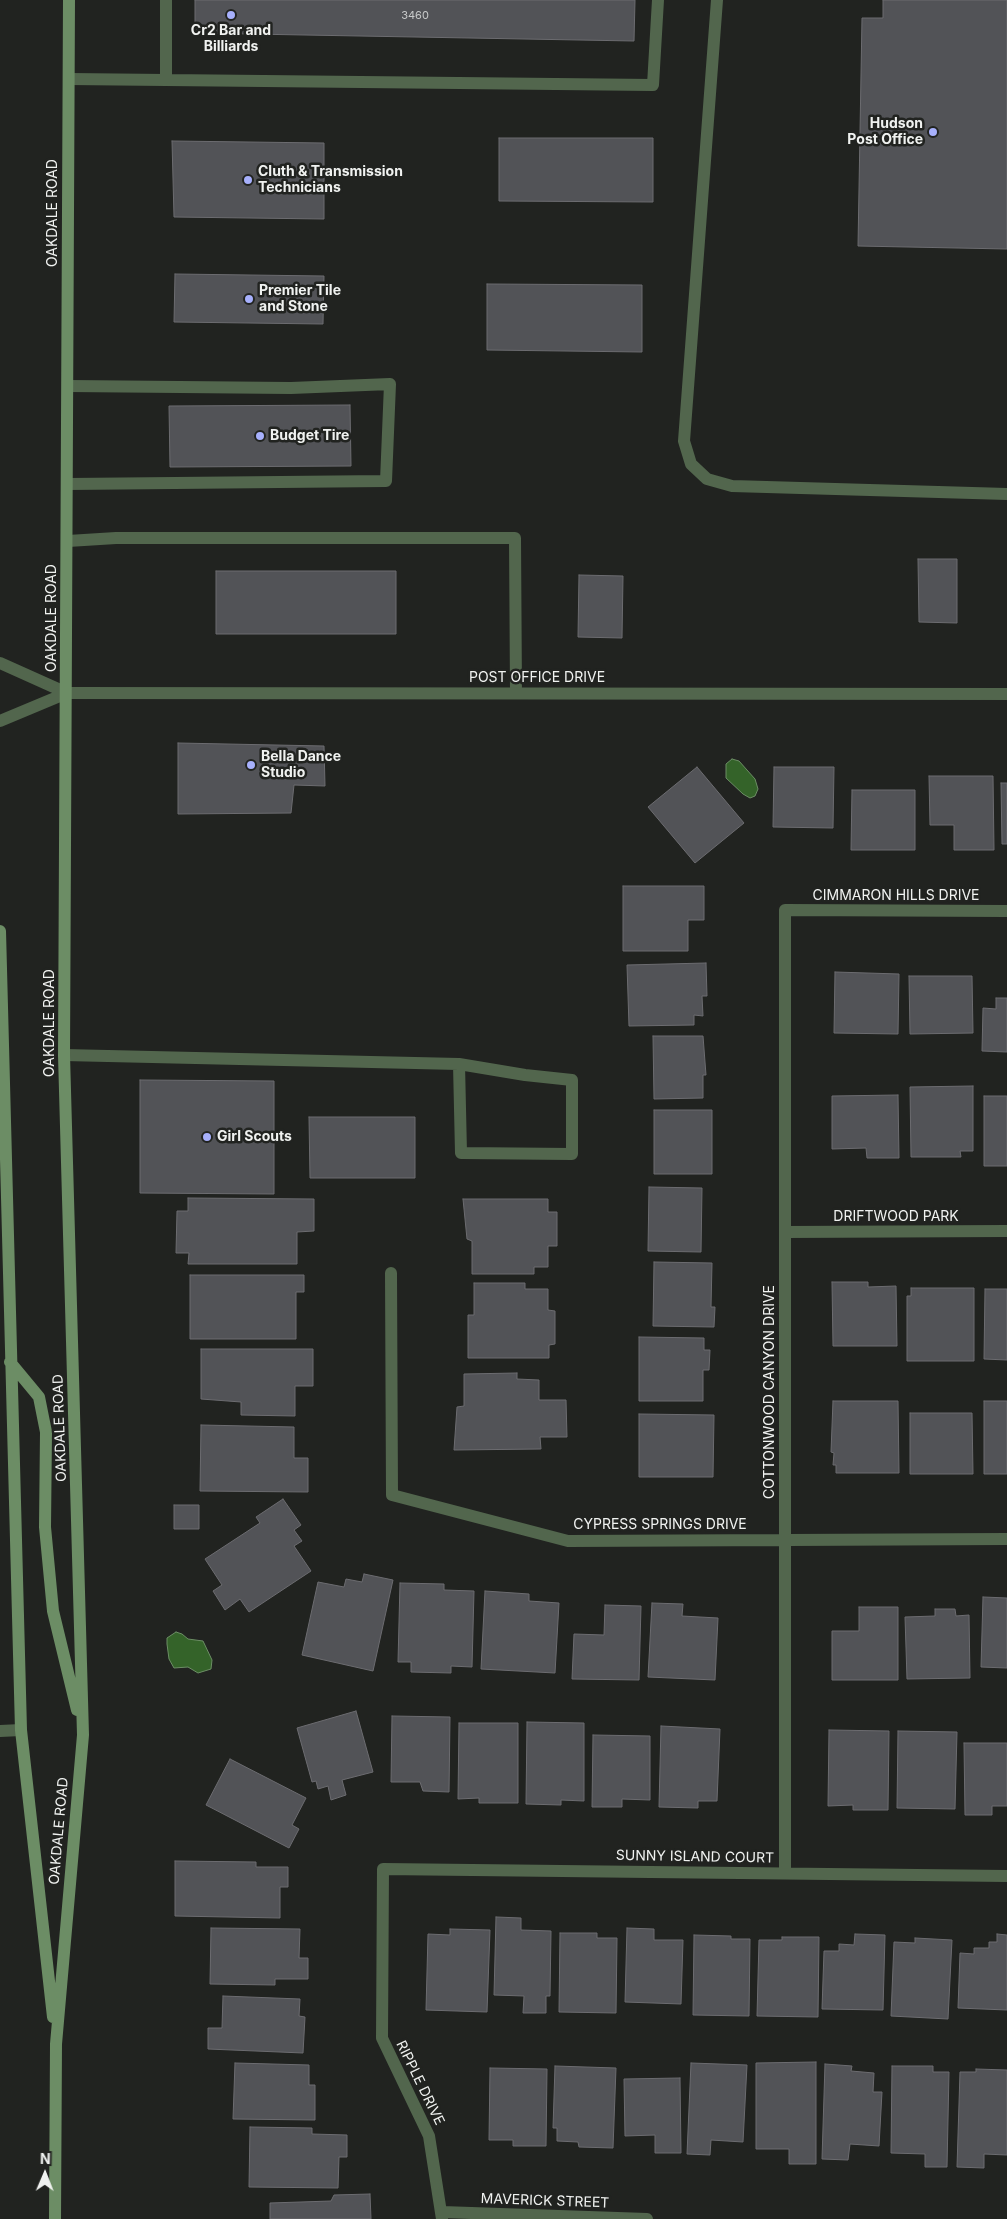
<!DOCTYPE html>
<style>
body{margin:0}
#map{position:relative;width:1007px;height:2219px;overflow:hidden;background:#212320;font-family:Inter,sans-serif}
canvas{display:block}
.north{position:absolute;left:20px;top:2149px;width:50px;height:50px;-webkit-text-stroke:4px #212320;paint-order:stroke;rotate:1deg;font-size:14px;font-weight:700;line-height:20px;text-align:center;color:#f0f2f0}
.north::after{content:'';display:block;margin:auto;width:18px;height:22px;background:#f0f2f0;clip-path:polygon(50% 0,100% 100%,50% 72%,0 100%)}
</style>
<div id="map">
<canvas width="1007" height="2219"></canvas>
<div class="north">N</div>
</div>
<script>
const ctx = document.querySelector('canvas').getContext('2d');
ctx.lineJoin = 'round';
function fillPath(path, color) { ctx.fillStyle = color; ctx.fill(path, 'evenodd'); }
const poly = rows => new Path2D(rows.map(r => 'M' + r).join(''));
function trace(path, color, width, dash) { ctx.strokeStyle = color; ctx.lineWidth = width; ctx.lineCap = dash ? 'butt' : 'round'; ctx.setLineDash(dash || []); ctx.stroke(path); }
function drawText(font, color, halo, rows, align = 'center') {
  ctx.font = font + ' Inter,sans-serif'; ctx.lineWidth = 5; ctx.setLineDash([]); ctx.textBaseline = 'middle'; ctx.strokeStyle = halo; ctx.fillStyle = color; for (const [text, x, y, turn = 0] of rows) {
    ctx.save(); ctx.translate(x, y); ctx.rotate((+turn || 0) * Math.PI / 180); ctx.textAlign = isNaN(turn) ? turn : align; if (halo) ctx.strokeText(text, 0, 0); ctx.fillText(text, 0, 0); ctx.restore();
  }
}
const water = poly([
 [732,759,739,761,755,779,758,789,755,796,750,798,743,794,726,778,726,764,732,759],
 [176,1632,182,1634,188,1639,203,1641,212,1660,211,1669,198,1673,188,1667,174,1668,169,1659,167,1644,167,1638,176,1632]
]);
const building = poly([
 [195,0,635,0,634,41,195,33,195,0],
 [883,0,1007,0,1007,249,858,246,862,18,883,18,883,0],
 [499,138,653,138,653,202,499,201,499,138],
 [172,141,324,143,324,219,174,217,172,141],
 [175,274,324,276,323,324,174,322,175,274],
 [487,284,642,285,642,352,487,350,487,284],
 [350,405,351,466,170,467,169,406,350,405],
 [918,559,957,559,957,623,919,622,918,559],
 [216,571,396,571,396,634,216,634,216,571],
 [579,575,623,576,622,638,578,637,579,575],
 [178,743,324,746,325,786,294,785,291,813,178,814,178,743],
 [697,767,744,823,695,863,648,807,697,767],
 [774,767,834,767,833,828,773,827,774,767],
 [929,776,993,776,994,850,954,850,954,825,930,825,929,776],
 [1001,783,1007,783,1007,844,1002,844,1001,783],
 [852,790,915,790,915,850,851,850,852,790],
 [623,886,704,886,704,920,688,920,688,951,623,951,623,886],
 [706,963,707,996,702,996,703,1016,694,1015,694,1025,629,1026,627,965,706,963],
 [835,972,899,974,898,1034,834,1033,835,972],
 [909,976,972,976,973,1033,910,1034,909,976],
 [996,998,1007,998,1007,1052,982,1051,983,1008,996,1009,996,998],
 [653,1036,703,1036,706,1075,703,1075,703,1098,654,1099,653,1036],
 [140,1080,274,1081,274,1194,140,1193,140,1080],
 [973,1086,973,1151,960,1151,961,1157,911,1157,910,1087,973,1086],
 [898,1095,899,1158,867,1158,866,1148,832,1149,832,1096,898,1095],
 [984,1096,1007,1096,1007,1166,984,1166,984,1096],
 [654,1110,712,1110,712,1174,654,1174,654,1110],
 [309,1117,415,1117,415,1178,310,1178,309,1117],
 [649,1187,702,1188,701,1252,648,1251,649,1187],
 [188,1198,314,1199,314,1231,297,1232,297,1264,188,1264,189,1253,176,1253,177,1211,188,1211,188,1198],
 [463,1199,548,1199,548,1212,557,1212,557,1246,548,1246,548,1267,534,1267,534,1274,472,1274,472,1241,467,1239,463,1199],
 [654,1262,712,1263,711,1307,715,1307,714,1327,653,1326,654,1262],
 [190,1275,304,1275,304,1292,296,1292,296,1339,190,1339,190,1275],
 [832,1282,868,1282,868,1287,896,1286,897,1346,833,1346,832,1282],
 [474,1283,525,1283,525,1289,548,1289,548,1310,555,1311,555,1344,549,1345,549,1358,468,1358,468,1315,474,1315,474,1283],
 [911,1288,974,1288,974,1361,907,1361,907,1296,911,1296,911,1288],
 [985,1289,1007,1289,1007,1360,984,1359,985,1289],
 [639,1337,704,1338,704,1350,710,1350,709,1370,703,1370,703,1401,639,1401,639,1337],
 [201,1349,313,1349,313,1386,295,1386,295,1416,241,1415,241,1402,201,1399,201,1349],
 [517,1373,517,1379,539,1380,539,1400,566,1400,567,1437,540,1437,541,1449,454,1450,457,1407,464,1406,464,1374,517,1373],
 [833,1401,898,1401,899,1473,836,1473,836,1465,833,1465,834,1453,831,1452,833,1401],
 [984,1401,1007,1401,1007,1474,984,1474,984,1401],
 [910,1413,972,1413,973,1474,910,1474,910,1413],
 [639,1414,714,1415,713,1477,639,1477,639,1414],
 [201,1425,294,1427,294,1458,308,1458,308,1492,200,1491,201,1425],
 [283,1499,301,1525,294,1530,302,1541,294,1546,311,1571,249,1612,240,1599,225,1610,213,1591,222,1585,205,1559,260,1523,256,1517,283,1499],
 [174,1505,199,1505,199,1529,174,1529,174,1505],
 [364,1574,393,1580,373,1671,302,1655,318,1582,344,1587,346,1579,362,1582,364,1574],
 [400,1583,444,1584,444,1590,474,1591,472,1667,451,1666,451,1673,411,1672,411,1662,398,1662,400,1583],
 [485,1591,529,1594,529,1601,559,1603,555,1673,481,1669,485,1591],
 [983,1597,1007,1598,1007,1668,981,1667,983,1597],
 [652,1603,683,1604,682,1616,718,1618,715,1680,648,1677,652,1603],
 [605,1605,641,1606,639,1680,572,1679,574,1634,604,1635,605,1605],
 [859,1607,898,1607,898,1680,832,1680,832,1631,859,1631,859,1607],
 [935,1609,955,1609,956,1616,969,1615,970,1678,907,1679,905,1617,935,1616,935,1609],
 [356,1711,373,1772,342,1780,346,1795,331,1800,328,1786,318,1789,316,1781,312,1782,297,1728,356,1711],
 [392,1716,450,1717,449,1792,423,1791,420,1782,391,1782,392,1716],
 [527,1722,584,1723,584,1801,561,1800,561,1805,526,1804,527,1722],
 [459,1723,518,1723,518,1803,479,1803,479,1798,458,1799,459,1723],
 [661,1726,720,1729,717,1801,698,1801,698,1808,659,1807,661,1726],
 [829,1730,889,1731,888,1810,853,1810,853,1805,828,1806,829,1730],
 [898,1731,957,1732,955,1809,897,1808,898,1731],
 [593,1735,650,1736,650,1800,622,1799,622,1807,592,1807,593,1735],
 [964,1743,1007,1743,1007,1806,992,1806,992,1815,965,1815,964,1743],
 [230,1759,306,1798,292,1825,299,1829,289,1848,206,1805,230,1759],
 [175,1861,256,1862,256,1867,288,1867,288,1887,280,1887,280,1918,175,1916,175,1861],
 [496,1917,521,1918,521,1930,551,1931,550,1996,546,1996,546,2013,523,2013,524,1996,494,1995,496,1917],
 [211,1928,300,1929,299,1958,308,1958,308,1979,275,1979,275,1985,210,1984,211,1928],
 [627,1928,654,1929,654,1940,683,1940,681,2004,625,2002,627,1928],
 [450,1929,490,1930,487,2012,426,2010,428,1934,450,1935,450,1929],
 [560,1933,597,1933,597,1938,617,1938,616,2013,559,2012,560,1933],
 [855,1934,885,1935,883,2010,822,2009,824,1951,839,1951,839,1944,854,1945,855,1934],
 [997,1934,1007,1935,1007,2010,958,2008,960,1953,974,1954,974,1948,989,1948,989,1942,997,1942,997,1934],
 [694,1935,731,1936,731,1939,750,1939,749,2016,693,2015,694,1935],
 [782,1937,819,1937,818,2017,757,2016,759,1940,782,1940,782,1937],
 [915,1938,952,1940,948,2019,891,2016,894,1942,915,1943,915,1938],
 [223,1996,300,1999,299,2016,305,2017,303,2053,208,2049,208,2028,222,2028,223,1996],
 [816,2062,816,2164,789,2164,789,2149,756,2149,756,2063,816,2062],
 [235,2063,309,2065,309,2085,315,2085,315,2120,233,2119,235,2063],
 [691,2063,747,2065,743,2142,711,2140,710,2155,687,2154,691,2063],
 [825,2064,852,2066,851,2071,874,2073,873,2092,882,2092,879,2146,850,2144,848,2160,822,2159,825,2064],
 [555,2066,616,2068,613,2148,579,2147,578,2142,557,2141,557,2128,553,2128,555,2066],
 [892,2066,933,2066,933,2072,949,2072,947,2167,925,2167,925,2154,891,2153,892,2066],
 [490,2068,547,2069,546,2146,513,2146,513,2140,489,2140,490,2068],
 [976,2069,1007,2070,1007,2155,984,2154,984,2168,957,2167,960,2072,976,2072,976,2069],
 [680,2078,681,2153,655,2153,655,2135,625,2136,624,2079,680,2078],
 [250,2127,312,2128,312,2134,347,2135,347,2157,339,2157,338,2188,249,2187,250,2127],
 [370,2194,371,2219,270,2219,270,2203,331,2201,334,2195,370,2194]
]);
const service = poly([
 [717,0,684,441,691,464,707,479,732,486,1007,494],
 [69,79,166,80,166,0],
 [166,80,653,85,658,0],
 [68,484,386,481,390,384,291,388,68,386],
 [68,541,116,538,515,538,516,693],
 [0,663,67,693],
 [0,721,67,693],
 [64,1055,459,1064,525,1075,572,1080,572,1154,461,1153,459,1064],
 [0,1731,21,1730]
]);
const minor = poly([
 [67,693,1007,694],
 [785,1232,1007,1231],
 [391,1273,392,1495,568,1541,1007,1539],
 [785,1873,785,910,1007,911],
 [442,2212,647,2219],
 [442,2219,429,2136,382,2038,383,1869,1007,1876]
]);
const secondary = poly([
 [0,931,21,1730,53,2017],
 [10,1362,39,1397,46,1432,45,1527,53,1611,77,1710],
 [55,2219,56,2044,83,1735,64,1055,69,0]
]);
const markers = [
 [231,15,5,"#a7b0fc"],
 [933,132,5,"#a7b0fc"],
 [248,180,5,"#a7b0fc"],
 [249,299,5,"#a7b0fc"],
 [260,436,5,"#a7b0fc"],
 [251,765,5,"#a7b0fc"],
 [207,1137,5,"#a7b0fc"]
];
const numberNames = [
 ["3460",415,16]
];
const poiNames = [
 ["Cr2 Bar and",231,31,"center"],
 ["Billiards",231,47,"center"],
 ["Hudson",923,124,"right"],
 ["Post Office",923,140,"right"],
 ["Cluth & Transmission",258,172],
 ["Technicians",258,188],
 ["Premier Tile",259,291],
 ["and Stone",259,307],
 ["Budget Tire",270,436],
 ["Bella Dance",261,757],
 ["Studio",261,773],
 ["Girl Scouts",217,1137]
];
const streetNames = [
 ["OAKDALE ROAD",53,213,-90],
 ["OAKDALE ROAD",52,618,-90],
 ["POST OFFICE DRIVE",537,678],
 ["CIMMARON HILLS DRIVE",896,896],
 ["OAKDALE ROAD",50,1023,-90],
 ["DRIFTWOOD PARK",896,1217],
 ["COTTONWOOD CANYON DRIVE",770,1392,-90],
 ["OAKDALE ROAD",60,1428,-92],
 ["CYPRESS SPRINGS DRIVE",660,1525],
 ["OAKDALE ROAD",59,1831,-85],
 ["SUNNY ISLAND COURT",695,1857,1],
 ["RIPPLE DRIVE",420,2083,64],
 ["MAVERICK STREET",545,2201,2]
];
fillPath(water, '#346329');
trace(water, '#6c8e65', 1);
fillPath(building, '#525357');
trace(building, '#6c6c70', 1);
trace(service, '#52664d', 12);
trace(minor, '#52664d', 12);
trace(secondary, '#6c8d65', 12);
for (const [x, y, r, color] of markers) { const dot = new Path2D(); dot.arc(x, y, r, 0, 2 * Math.PI); ctx.fillStyle = color; ctx.fill(dot); trace(dot, '#212320', 2); }
drawText('11px', '#c8caca', null, numberNames);
drawText('bold 14px', '#f0f2f0', '#212320', poiNames, 'left');
drawText('14px', '#f0f2f0', '#212320', streetNames);
</script>
